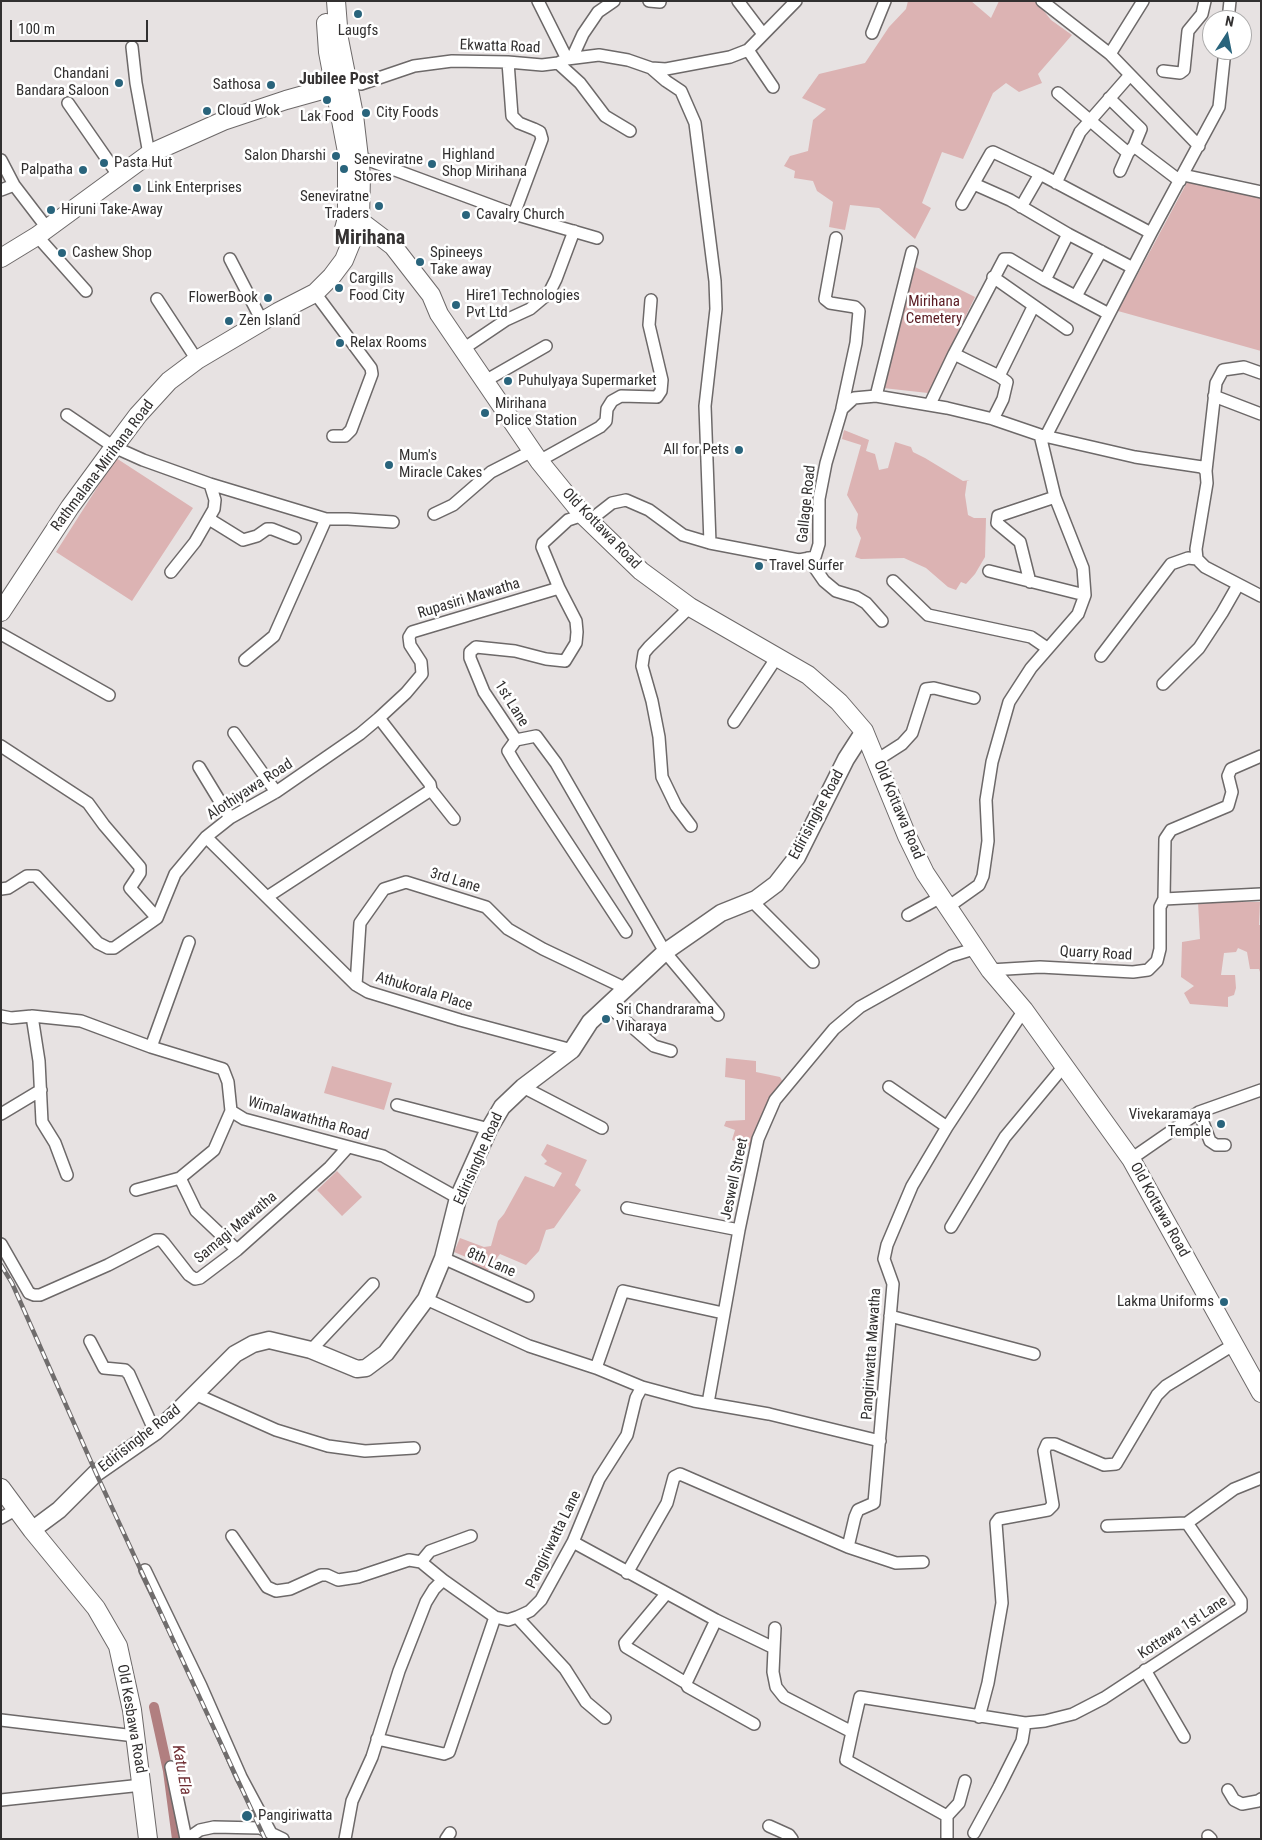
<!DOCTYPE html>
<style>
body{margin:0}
#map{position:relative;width:1262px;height:1840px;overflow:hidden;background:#e7e2e2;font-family:"Roboto Condensed",sans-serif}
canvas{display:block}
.frame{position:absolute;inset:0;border:2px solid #323030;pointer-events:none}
.north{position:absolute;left:1202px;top:10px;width:50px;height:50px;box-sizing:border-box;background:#fff;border:1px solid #adacac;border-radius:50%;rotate:11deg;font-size:14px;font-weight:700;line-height:20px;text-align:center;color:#323030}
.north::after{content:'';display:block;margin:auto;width:18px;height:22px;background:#29647c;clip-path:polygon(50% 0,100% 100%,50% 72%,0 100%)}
.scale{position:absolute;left:10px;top:20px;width:138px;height:22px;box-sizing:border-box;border:2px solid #323030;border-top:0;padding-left:6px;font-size:15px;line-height:18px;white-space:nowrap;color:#323030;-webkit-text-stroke:4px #fff;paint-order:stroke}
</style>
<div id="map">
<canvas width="1262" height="1840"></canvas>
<div class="frame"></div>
<div class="north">N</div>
<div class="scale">100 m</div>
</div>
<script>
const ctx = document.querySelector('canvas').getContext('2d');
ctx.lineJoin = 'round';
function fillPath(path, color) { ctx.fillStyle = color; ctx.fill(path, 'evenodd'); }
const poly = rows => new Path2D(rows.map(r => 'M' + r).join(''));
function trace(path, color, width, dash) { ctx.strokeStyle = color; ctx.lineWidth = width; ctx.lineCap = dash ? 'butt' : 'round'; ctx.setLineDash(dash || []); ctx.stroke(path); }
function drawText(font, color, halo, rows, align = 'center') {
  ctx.font = font + ' "Roboto Condensed",sans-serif'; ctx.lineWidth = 5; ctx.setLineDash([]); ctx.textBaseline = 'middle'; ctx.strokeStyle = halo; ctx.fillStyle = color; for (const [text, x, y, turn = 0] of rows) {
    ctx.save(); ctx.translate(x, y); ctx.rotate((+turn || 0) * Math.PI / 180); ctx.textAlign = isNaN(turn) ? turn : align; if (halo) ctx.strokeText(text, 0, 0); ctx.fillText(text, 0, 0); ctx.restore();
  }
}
const green = poly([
 [908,1,971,1,991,18,999,1,1036,1,1051,20,1072,35,1038,74,1042,83,1019,92,1006,83,993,93,963,159,942,152,922,203,931,208,915,239,879,208,850,205,845,230,829,227,833,202,817,191,813,181,794,178,795,171,784,166,790,156,808,151,813,120,826,109,802,98,819,74,865,63,889,27,906,9],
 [1191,175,1261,191,1261,351,1118,311],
 [913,266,975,297,928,393,883,388],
 [844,430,869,440,866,451,875,454,879,470,888,468,895,442,911,447,913,452,925,458,963,481,970,480,967,481,965,495,968,515,974,518,986,518,985,557,975,574,966,584,961,582,956,590,948,587,926,568,904,558,861,559,855,557,861,538,856,528,858,514,847,495,861,445,842,439],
 [116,458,193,508,132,601,56,552],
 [1198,902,1260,902,1259,925,1261,925,1261,975,1259,969,1250,969,1247,952,1238,948,1236,952,1224,953,1221,975,1235,975,1236,988,1234,995,1228,997,1228,1007,1190,1004,1184,993,1194,986,1181,977,1182,942,1200,939],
 [726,1058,756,1061,756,1072,780,1077,784,1084,753,1148,732,1140,735,1130,724,1126,726,1121,745,1120,745,1080,725,1077],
 [332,1066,392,1083,384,1110,324,1093],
 [547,1144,587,1160,575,1185,581,1190,554,1228,546,1230,539,1251,526,1265,500,1254,486,1273,471,1265,473,1260,454,1252,460,1238,484,1247,491,1246,498,1221,504,1214,525,1176,554,1187,562,1173,544,1164,547,1161,541,1155],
 [337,1171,362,1197,342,1216,317,1190]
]);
const canal = poly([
 [154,1707,168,1771,177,1839]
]);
const minor = poly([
 [538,1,567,59],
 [649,1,660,2],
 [738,1,763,34],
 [1042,1,1110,54,1199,146],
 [1228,20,1230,1],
 [872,33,885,1],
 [132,47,136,83,149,154],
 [748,50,773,87],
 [1110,54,1143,1],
 [572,58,583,34,598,12,614,1],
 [508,62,512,116,519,123,534,129,540,132,542,139,514,214],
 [558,63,580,83,605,116,630,131],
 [651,68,666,81,681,91,695,123,715,281,716,309,705,406,710,543],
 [1163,71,1180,73,1184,70,1188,31,1202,14,1205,1],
 [361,84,414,66,452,61,508,62,542,65,558,63,567,59,599,55,628,60,651,68,666,69,730,57,748,50,796,1],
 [1058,93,1128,153],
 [1109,98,1141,129,1134,146,1128,153,1120,171],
 [68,103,118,175],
 [1134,146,1180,181],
 [360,157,514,214,597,238],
 [1,160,14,185,47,228],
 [1183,175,1261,192],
 [1056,183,1080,132,1130,75],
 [974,184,1010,200,1068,234,1133,268],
 [1,190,14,185],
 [962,204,991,153,993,152,1040,174,1151,233],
 [1021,207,1040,174],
 [37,236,86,291],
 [836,238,825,299,830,303,855,307,859,311,856,343,842,408],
 [230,259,262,321],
 [993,277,1067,329],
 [1045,280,1068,234],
 [315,293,371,368,372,374,351,430,345,436,333,436],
 [1076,296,1101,251],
 [157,299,197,360],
 [463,349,506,320,530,309,549,293,556,279,574,231],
 [954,354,999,376,1007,382,1003,399,993,419],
 [1261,373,1244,367,1223,370,1216,383,1206,471,1207,483,1196,549,1197,559,1205,567,1261,596],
 [999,376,1033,307],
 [485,381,546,346],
 [876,396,912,252],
 [1214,396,1261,414],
 [930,404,954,354,1004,259,1010,259,1045,280,1109,314],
 [67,415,114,447,143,460,210,484,326,519,348,519,393,522],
 [1046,436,1151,233,1219,107,1225,50],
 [539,461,600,427,606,421,607,409,612,401,621,396,657,397,661,391,662,380,649,325,651,300],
 [434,514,453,505,491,472,532,451],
 [209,519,243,540,257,536,267,529,272,529,295,538],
 [589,521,612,503,626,500,649,510,683,535,710,543,799,560,815,557,819,544,819,499,826,463,842,409,854,398,876,396,947,408,993,419,1040,435,1135,457,1202,467,1206,471],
 [808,558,824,581,836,591,856,597,866,603,882,621],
 [989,571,1085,595],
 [171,572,195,542,214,509,215,500,210,484],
 [893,581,928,615,1031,637,1047,648],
 [1030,582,1020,542,997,523,998,516,1055,497],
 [559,588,576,621,577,632,576,643,565,661,546,659,515,651,476,647,470,652,470,658,484,692,516,740,536,736,556,763,665,952,718,1015],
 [690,607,649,647,644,653,642,666,652,701,659,737,662,777,676,806,691,826],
 [1,634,109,695],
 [1101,656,1171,564,1188,558,1197,559],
 [245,660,274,636,326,519],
 [1163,684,1199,648,1222,613,1238,585],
 [734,722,777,657],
 [234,733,276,792],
 [516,740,508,751,515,763,626,932],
 [1,746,88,803,104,825,140,867,140,873,130,888,157,918],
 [877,760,902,744,912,733,926,689,934,688,974,698],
 [199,767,230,818],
 [431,790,454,819],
 [206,837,356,985,368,992,460,1020,572,1050],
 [1,889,8,888,27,876,36,876,98,943,108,948,114,948,157,918,175,874,206,837,230,818,276,792,360,734,379,718],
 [267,897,431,790,430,784,379,718,406,693,422,674,421,662,410,645,409,637,412,632,559,588,542,547,543,543,568,520,583,515],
 [1164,899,1165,839,1171,830,1228,806,1232,792,1228,776,1231,769,1261,756],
 [752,901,813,962],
 [948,907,979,885,983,876,988,841,986,800,992,762,1009,702,1031,668,1078,614,1085,595,1083,568,1055,497,1040,435],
 [908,915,941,897],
 [990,970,1040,967,1133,972,1148,970,1157,961,1160,949,1160,907,1164,899,1261,894],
 [356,985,360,923,384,889,406,882,486,907,508,929,543,949,627,989],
 [607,1005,654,1046,671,1051],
 [1,1016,11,1018,32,1016,81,1021,151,1047,223,1069,228,1082,231,1111,244,1119,383,1156,458,1198],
 [32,1016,39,1061,42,1122,55,1143,67,1175],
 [151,1047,189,942],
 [523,1087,602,1128],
 [889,1087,947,1127],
 [397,1105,489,1129],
 [1199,1112,1210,1141,1216,1145,1225,1145],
 [1,1114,41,1090],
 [1131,1159,1199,1112,1261,1090],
 [180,1178,196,1211,237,1250],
 [136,1190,180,1178,214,1150,231,1111],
 [627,1208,739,1230],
 [951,1227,1005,1137,1064,1066],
 [1,1244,29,1293,34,1295,40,1295,108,1265,156,1240,161,1240,164,1243,189,1275,195,1279,200,1278,237,1250,330,1167,348,1147],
 [443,1258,528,1296],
 [426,1299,529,1346,596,1368,642,1387,694,1401,769,1414,880,1441],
 [890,1316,1034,1354],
 [90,1341,104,1368,125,1370,129,1374,155,1432],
 [311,1350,373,1284],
 [596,1368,623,1291,723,1313],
 [195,1394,276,1430,328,1446,365,1451,414,1448],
 [708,1403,739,1230,758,1139,775,1100,834,1029,860,1007,951,956,977,948],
 [1,1518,17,1509],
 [1187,1523,1234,1489,1261,1478],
 [1107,1526,1187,1523],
 [232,1536,267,1587,276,1591,290,1589,321,1575,327,1575,338,1580,358,1577,409,1560,421,1562,443,1580],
 [573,1542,716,1620,774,1648],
 [848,1547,855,1517,858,1510,874,1503,893,1284,884,1259,887,1245,912,1186,947,1127,1024,1010],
 [421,1562,430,1551,471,1536],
 [145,1570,201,1686,241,1777,271,1833],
 [627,1573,667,1503,674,1477,680,1474,848,1547,896,1563,923,1562],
 [666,1594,625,1643,626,1647,686,1683],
 [517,1617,565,1669,586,1702,605,1718],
 [716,1620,686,1683,688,1687,754,1724],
 [775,1628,773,1672,776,1687,784,1697,852,1732,846,1760,947,1816],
 [1145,1670,1184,1737],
 [979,1717,988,1683,1002,1603,996,1523,999,1519,1048,1510,1053,1505,1044,1451,1047,1444,1055,1444,1104,1465,1116,1464,1157,1395,1166,1386,1233,1345],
 [1,1720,135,1736],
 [852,1732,860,1697,1025,1723,1045,1721,1073,1714,1104,1698,1241,1608,1241,1601,1187,1523],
 [377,1739,444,1754,449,1752,495,1617,508,1620,517,1617,530,1611,541,1600,573,1542,599,1479,627,1435,636,1398,642,1387],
 [171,1767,186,1839],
 [1228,1790,1234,1800,1242,1804,1258,1801,1261,1799],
 [1,1800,142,1785],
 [769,1826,789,1835,792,1839],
 [974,1833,999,1787,1022,1741,1025,1723],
 [1208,1836,1211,1839],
 [187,1839,200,1830,214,1827,260,1828,283,1839],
 [345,1839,352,1801,372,1757,399,1671,426,1602,434,1589,443,1580,495,1617],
 [446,1839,450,1833],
 [947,1839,947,1816,959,1803,965,1781]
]);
const secondary = poly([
 [32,1530,59,1510,96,1473,155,1432,175,1414,235,1354,253,1344,269,1340,311,1350,357,1369,366,1368,386,1353,426,1299,443,1258,458,1198,489,1129,502,1107,523,1087,572,1050,590,1022,665,952,721,913,756,899,776,884,797,857,846,759,864,731]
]);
const primary = poly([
 [326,23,328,52,347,152,347,218,344,229],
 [347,218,360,221,393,246,431,295,439,314,539,461,583,515,641,571,690,607,808,675,839,702,864,731,907,836,925,873,990,970,1024,1010,1131,1159,1261,1393],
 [1,258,37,236,149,154,223,121,286,100,347,83],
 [1,612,70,507,114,447,138,415,169,381,197,360,278,312,315,293,332,276,344,260,360,221,361,175,354,115,339,39,336,1],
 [1,1488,32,1530,96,1608,118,1646,132,1710,148,1839]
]);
const rail = poly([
 [1,1265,12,1283,96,1473,265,1839]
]);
const markers = [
 [358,14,5,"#29647c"],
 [119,83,5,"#29647c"],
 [271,85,5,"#29647c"],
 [327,100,5,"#29647c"],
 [207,111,5,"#29647c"],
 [366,113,5,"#29647c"],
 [336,156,5,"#29647c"],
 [104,163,5,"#29647c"],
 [432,164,5,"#29647c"],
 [344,169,5,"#29647c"],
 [83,170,5,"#29647c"],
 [137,188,5,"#29647c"],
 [379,206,5,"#29647c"],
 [51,210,5,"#29647c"],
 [466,215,5,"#29647c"],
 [62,253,5,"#29647c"],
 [420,262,5,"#29647c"],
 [339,288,5,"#29647c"],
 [268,298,5,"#29647c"],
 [456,305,5,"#29647c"],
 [229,321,5,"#29647c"],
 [340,343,5,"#29647c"],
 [508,381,5,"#29647c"],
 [485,413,5,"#29647c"],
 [739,450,5,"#29647c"],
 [389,465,5,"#29647c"],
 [759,566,5,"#29647c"],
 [606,1019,5,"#29647c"],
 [1221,1124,5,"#29647c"],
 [1224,1302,5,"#29647c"],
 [247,1816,6,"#29647c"]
];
const poiNames = [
 ["Laugfs",358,31,"center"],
 ["Chandani",109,74,"right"],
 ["Bandara Saloon",109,91,"right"],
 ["Sathosa",261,85,"right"],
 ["Cloud Wok",217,111],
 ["City Foods",376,113],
 ["Lak Food",327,117,"center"],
 ["Highland",442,155],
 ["Shop Mirihana",442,172],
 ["Salon Dharshi",326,156,"right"],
 ["Seneviratne",354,160],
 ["Stores",354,177],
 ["Pasta Hut",114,163],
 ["Palpatha",73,170,"right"],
 ["Link Enterprises",147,188],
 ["Seneviratne",369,197,"right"],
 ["Traders",369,214,"right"],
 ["Hiruni Take-Away",61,210],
 ["Cavalry Church",476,215],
 ["Cashew Shop",72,253],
 ["Spineeys",430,253],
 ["Take away",430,270],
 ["Cargills",349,279],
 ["Food City",349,296],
 ["Hire1 Technologies",466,296],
 ["Pvt Ltd",466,313],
 ["FlowerBook",258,298,"right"],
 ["Zen Island",239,321],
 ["Relax Rooms",350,343],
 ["Puhulyaya Supermarket",518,381],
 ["Mirihana",495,404],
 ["Police Station",495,421],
 ["All for Pets",729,450,"right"],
 ["Mum's",399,456],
 ["Miracle Cakes",399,473],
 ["Travel Surfer",769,566],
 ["Sri Chandrarama",616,1010],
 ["Viharaya",616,1027],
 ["Vivekaramaya",1211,1115,"right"],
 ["Temple",1211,1132,"right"],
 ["Lakma Uniforms",1214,1302,"right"],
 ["Pangiriwatta",258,1816]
];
const streetNames = [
 ["Ekwatta Road",500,47,2],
 ["Rathmalana-Mirihana Road",103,466,-53],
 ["Gallage Road",807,504,-84],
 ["Old Kottawa Road",601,529,46],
 ["Rupasiri Mawatha",469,599,-17],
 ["1st Lane",511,704,58],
 ["Alothiyawa Road",250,790,-33],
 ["Old Kottawa Road",898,810,67],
 ["Edirisinghe Road",817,815,-62],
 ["3rd Lane",455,881,17],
 ["Quarry Road",1096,954,3],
 ["Athukorala Place",424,992,17],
 ["Wimalawaththa Road",308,1119,16],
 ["Edirisinghe Road",479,1159,-66],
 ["Jeswell Street",735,1179,-78],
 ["Old Kottawa Road",1159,1210,61],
 ["Samagi Mawatha",236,1228,-40],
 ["8th Lane",491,1263,24],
 ["Pangiriwatta Mawatha",872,1354,-86],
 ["Edirisinghe Road",140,1439,-38],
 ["Pangiriwatta Lane",554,1540,-64],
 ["Kottawa 1st Lane",1183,1628,-33],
 ["Old Kesbawa Road",131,1719,80]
];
const parkNames = [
 ["Mirihana",934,302],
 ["Cemetery",934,319]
];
const neighbourhoodNames = [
 ["Jubilee Post",339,80]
];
const waterNames = [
 ["Katu Ela",181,1770,80]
];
const districtNames = [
 ["Mirihana",370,239]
];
fillPath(green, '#dcb3b3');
trace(canal, '#b17f80', 10);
trace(minor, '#6d6969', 14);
trace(secondary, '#6d6969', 19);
trace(primary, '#6d6969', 20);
trace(minor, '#fff', 11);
trace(secondary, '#fff', 16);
trace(primary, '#fff', 18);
trace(rail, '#706d6d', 4.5);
trace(rail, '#fff', 2.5, [8]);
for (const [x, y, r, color] of markers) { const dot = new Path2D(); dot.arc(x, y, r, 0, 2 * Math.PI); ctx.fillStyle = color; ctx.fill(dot); trace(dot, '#fff', 2); }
drawText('15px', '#323030', '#fff', poiNames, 'left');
drawText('15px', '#323030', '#fff', streetNames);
drawText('15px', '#591a21', '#fff', parkNames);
drawText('bold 16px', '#353232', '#fff', neighbourhoodNames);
drawText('italic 16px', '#702f34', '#fff', waterNames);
drawText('bold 20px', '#353232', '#fff', districtNames);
</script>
